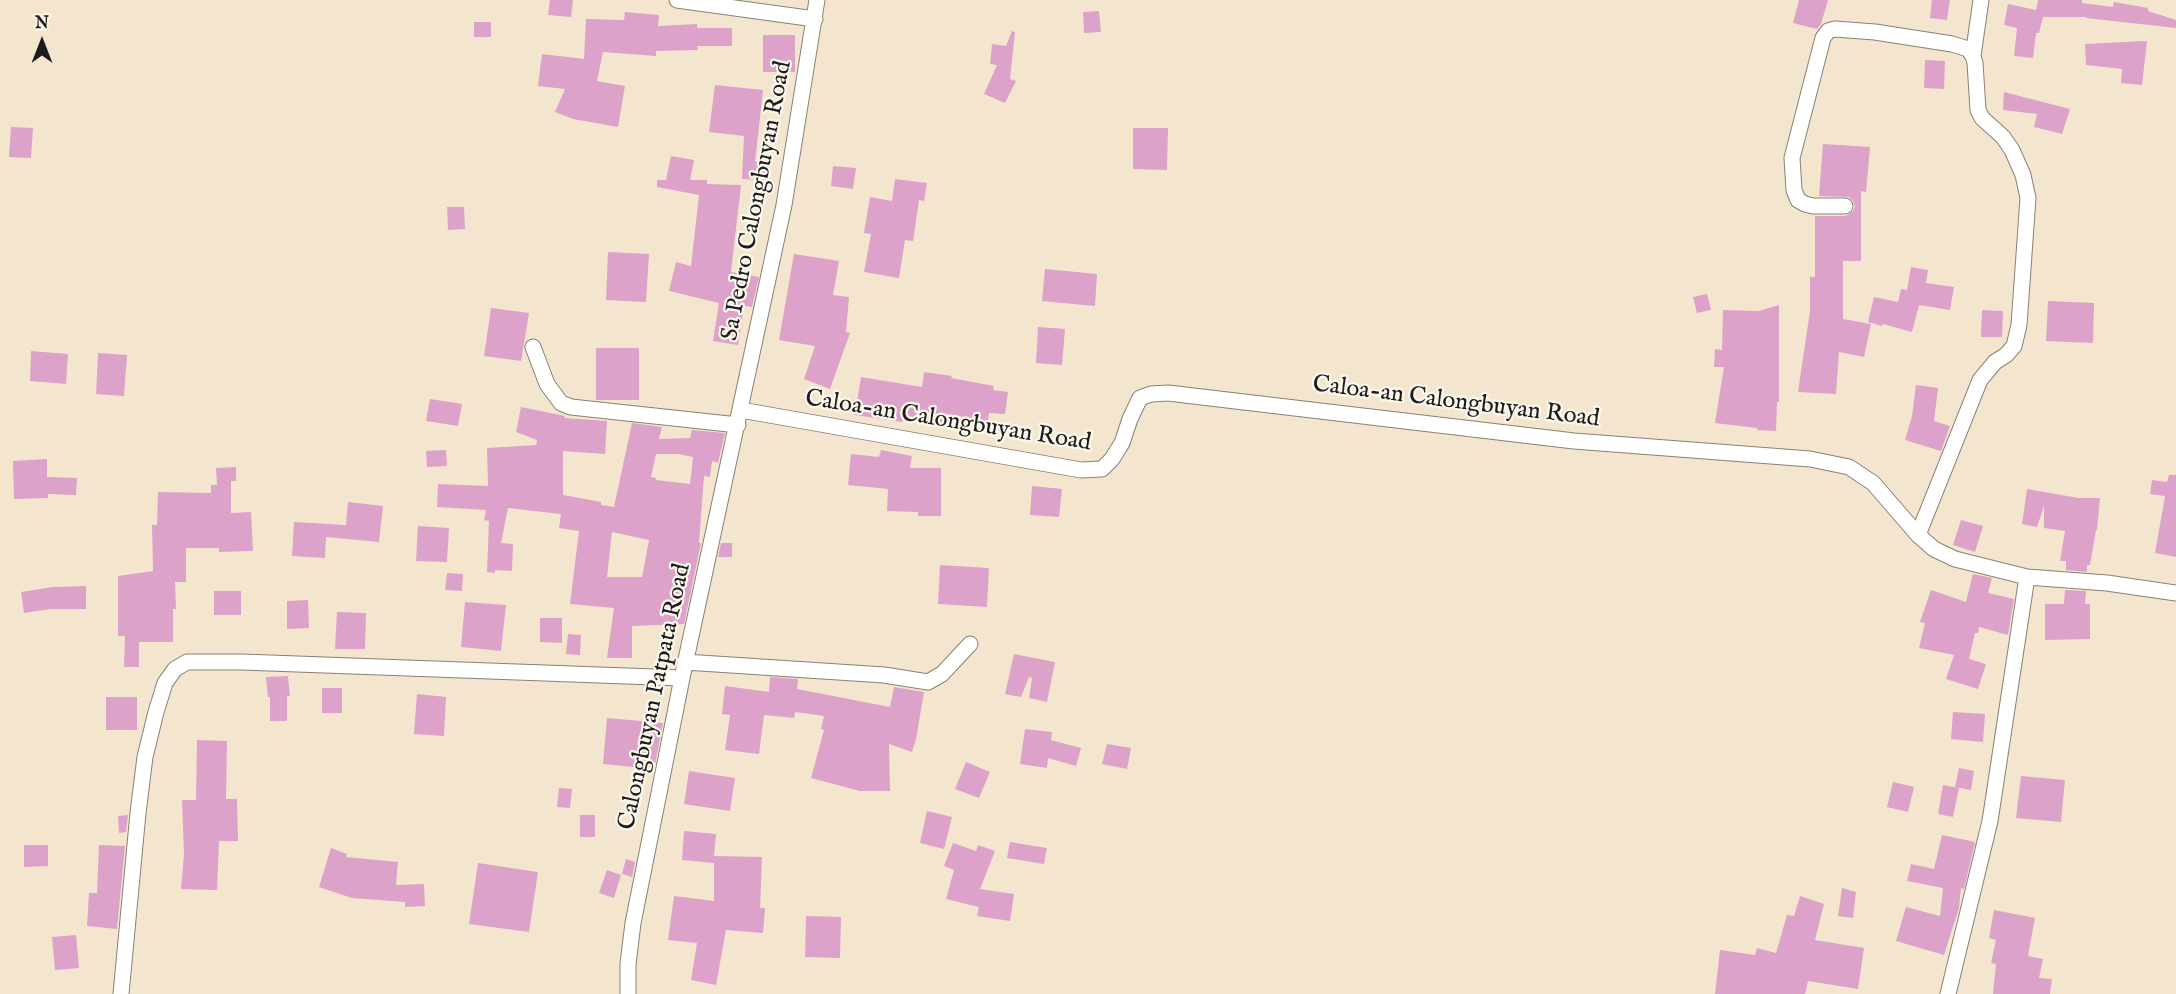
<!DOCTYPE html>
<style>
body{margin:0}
#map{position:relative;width:2176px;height:994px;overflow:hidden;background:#f4e6ce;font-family:"IM FELL English",serif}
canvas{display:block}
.north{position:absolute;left:12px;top:12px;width:60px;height:60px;-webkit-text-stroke:4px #fbf7ec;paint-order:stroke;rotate:0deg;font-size:16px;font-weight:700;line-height:24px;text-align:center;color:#1c1c1c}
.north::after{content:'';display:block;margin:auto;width:21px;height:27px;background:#1c1c1c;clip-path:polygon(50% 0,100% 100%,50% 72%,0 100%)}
</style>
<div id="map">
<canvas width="2176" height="994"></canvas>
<div class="north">N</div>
</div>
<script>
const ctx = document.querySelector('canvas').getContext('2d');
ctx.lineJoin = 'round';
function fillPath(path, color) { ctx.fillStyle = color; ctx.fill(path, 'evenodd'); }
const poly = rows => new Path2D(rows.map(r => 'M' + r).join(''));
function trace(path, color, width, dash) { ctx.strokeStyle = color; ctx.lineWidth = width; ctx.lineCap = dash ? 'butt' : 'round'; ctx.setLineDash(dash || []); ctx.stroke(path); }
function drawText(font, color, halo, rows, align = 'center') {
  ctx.font = font + ' "IM FELL English",serif'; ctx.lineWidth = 4.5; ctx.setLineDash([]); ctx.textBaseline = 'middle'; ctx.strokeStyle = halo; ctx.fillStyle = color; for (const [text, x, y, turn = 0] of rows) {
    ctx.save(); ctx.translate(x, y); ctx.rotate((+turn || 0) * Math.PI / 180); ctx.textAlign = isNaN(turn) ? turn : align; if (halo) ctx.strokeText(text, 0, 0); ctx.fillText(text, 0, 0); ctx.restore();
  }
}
const building = poly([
 [550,0,573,0,571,17,548,15],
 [1799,0,1828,0,1821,24,1817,29,1793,23],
 [1932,0,1950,0,1947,20,1930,18],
 [2038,0,2082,0,2082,3,2113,7,2114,2,2148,8,2148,11,2176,20,2176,28,2086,18,2086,17,2043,17,2039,33,2036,33,2033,58,2014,56,2017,28,2004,25,2008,4,2036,10],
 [1099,11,1101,32,1084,33,1083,12],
 [625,12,659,15,658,26,697,24,697,28,732,28,732,46,697,46,698,50,656,51,656,56,603,52,597,81,625,86,618,127,573,119,555,112,565,89,538,86,542,54,584,59,586,19,624,20],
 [474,22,491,22,491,37,474,37],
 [1012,31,1015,32,1010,79,1016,81,1005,103,984,94,997,65,990,64,992,44,1006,46],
 [763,35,795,35,795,72,763,72],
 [2147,41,2142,85,2121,83,2122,69,2086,65,2085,44],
 [1925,60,1945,61,1944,89,1924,88],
 [715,85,763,90,755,162,768,162,768,180,742,179,744,136,709,132],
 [2004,92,2070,109,2062,134,2034,127,2037,114,2003,110],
 [11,127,33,128,31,158,9,157],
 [1133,128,1168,128,1167,170,1133,169],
 [1823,144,1870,147,1866,192,1861,191,1861,261,1843,261,1843,319,1871,324,1864,357,1839,352,1836,394,1798,392,1810,311,1810,277,1815,277,1815,216,1846,216,1853,211,1855,207,1853,201,1849,197,1819,196],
 [671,156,694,160,690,180,707,180,707,184,741,185,731,272,759,277,752,307,744,306,738,345,713,341,719,303,669,291,676,262,691,266,699,195,657,187,657,180,666,180],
 [833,166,856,168,853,189,831,186],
 [895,179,927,183,924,201,919,200,913,241,905,240,899,278,864,272,871,234,864,233,870,197,892,201],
 [447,207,464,207,465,229,448,230],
 [608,252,649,254,646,302,606,300],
 [794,254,839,261,833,295,849,297,846,332,850,333,830,389,804,379,815,346,779,340],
 [1911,267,1928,270,1926,283,1954,287,1950,310,1919,305,1912,332,1883,324,1882,326,1868,322,1874,297,1898,302,1901,289,1907,290],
 [1045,269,1097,274,1095,306,1042,301],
 [1707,294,1711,310,1697,313,1693,297],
 [2048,301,2094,303,2093,343,2046,341],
 [1779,305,1779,402,1777,402,1776,431,1757,430,1757,428,1715,423,1724,367,1714,367,1715,349,1722,350,1723,310,1759,311],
 [491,308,529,313,521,361,484,356],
 [1982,310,2003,311,2002,337,1981,337],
 [1038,327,1065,329,1062,365,1036,363],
 [596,348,639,348,639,400,596,400],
 [31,351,68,354,66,384,30,381],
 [98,353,127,355,124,396,96,394],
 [924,372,952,376,951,378,994,386,993,390,1008,392,1005,414,989,413,988,421,947,414,945,425,903,419,902,422,855,415,861,377,922,387],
 [1916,385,1938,388,1934,421,1950,426,1941,451,1905,440,1912,416],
 [430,399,462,404,458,426,426,421],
 [521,407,565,416,564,418,607,421,605,454,563,451,563,495,601,502,601,505,614,507,632,423,662,427,659,439,690,438,692,430,725,433,718,463,712,461,710,477,704,476,699,543,701,543,684,624,632,626,632,658,607,658,614,608,570,604,579,531,559,528,561,514,508,508,501,543,513,544,512,571,495,570,495,573,487,572,489,521,484,520,486,510,437,507,438,484,488,486,487,448,536,445,537,440,516,432],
 [656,454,678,454,693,457,690,484,656,480,656,478,651,477],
 [612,532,649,540,642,577,607,577],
 [446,450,447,466,427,467,426,451],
 [881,450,912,456,910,468,941,468,941,516,918,516,918,512,887,511,888,489,848,485,851,454,879,457],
 [47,459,47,477,77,478,76,495,48,494,48,498,14,499,13,461],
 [236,467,236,481,231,481,231,513,251,512,253,551,219,552,219,548,186,548,186,582,175,582,176,609,173,609,173,642,139,642,139,667,124,667,125,636,118,636,118,576,153,571,152,525,157,525,158,492,211,493,211,485,217,485,216,468],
 [2169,475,2176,475,2176,557,2155,553,2165,496,2150,494,2152,480,2167,482],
 [1032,486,1062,489,1059,517,1030,515],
 [2027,489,2079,498,2100,498,2097,530,2096,530,2090,565,2087,565,2087,572,2066,570,2066,561,2060,561,2065,531,2044,528,2044,506,2037,527,2022,524],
 [348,502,383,506,379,542,326,537,325,558,292,556,294,522,346,525],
 [1961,520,1983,526,1975,552,1953,545],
 [418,526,449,528,447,562,416,561],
 [721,543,732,543,732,557,718,557],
 [940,565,989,568,987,607,938,604],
 [447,573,463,574,462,591,445,590],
 [1973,574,1992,578,1988,593,2014,599,2008,635,1979,627,1978,633,1975,633,1969,659,1986,664,1978,689,1946,679,1954,655,1919,648,1925,623,1920,622,1931,590,1966,602],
 [86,586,86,609,50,609,24,613,21,592,53,587],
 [2065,590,2086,591,2085,604,2090,604,2090,639,2045,640,2045,604,2064,604],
 [214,591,241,591,241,615,214,615],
 [308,600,309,628,287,629,287,601],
 [465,602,506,605,501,651,461,647],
 [337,612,366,613,365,649,335,649],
 [540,618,562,618,562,643,540,642],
 [568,634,581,635,580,655,566,654],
 [1014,654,1055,662,1047,702,1029,698,1032,678,1029,677,1021,697,1005,694],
 [288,676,290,696,287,696,287,721,270,721,270,697,268,697,266,677],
 [770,677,798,679,797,689,890,707,894,687,924,692,916,739,912,752,889,744,890,791,860,791,811,778,824,730,821,729,824,716,795,712,794,718,764,715,759,754,725,750,730,715,722,714,725,686,769,692],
 [322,688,342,688,342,713,322,713],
 [417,694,446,697,444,736,414,734],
 [106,697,137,697,137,730,106,730],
 [1953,712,1985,714,1983,742,1951,739],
 [607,718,663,723,654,769,603,764],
 [1025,729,1052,732,1051,740,1081,748,1076,766,1048,758,1047,768,1020,764],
 [197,740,227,741,226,799,237,799,238,841,219,841,217,890,181,889,184,854,182,800,196,800],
 [1107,744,1131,748,1127,769,1102,764],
 [966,762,990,772,979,798,955,789],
 [1959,768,1974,771,1971,790,1955,787],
 [689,771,735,778,730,811,684,804],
 [2021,776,2065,780,2061,822,2016,818],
 [1893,782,1914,787,1908,812,1887,807],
 [1943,785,1959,788,1953,817,1938,814],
 [559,788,572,789,570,808,557,807],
 [927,811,952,817,944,849,920,843],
 [128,815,126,832,119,833,118,816],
 [580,815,595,815,595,837,580,837],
 [684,831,716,834,714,856,762,857,760,908,765,908,763,933,726,930,716,985,691,980,697,943,668,940,674,896,714,901,714,857,714,863,682,860],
 [1942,835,1975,842,1964,889,1961,888,1959,908,1944,955,1896,941,1906,907,1940,916,1943,888,1907,881,1911,864,1934,869],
 [1010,842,1047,848,1044,864,1007,858],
 [953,843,976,851,978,845,995,851,980,889,1014,894,1010,921,977,916,979,907,946,899,954,870,944,866],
 [24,845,48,845,48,866,24,867],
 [99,845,125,846,117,929,87,926,89,893,97,893],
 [331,848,347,854,346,857,398,862,396,885,424,884,425,906,405,907,405,902,352,898,319,887],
 [626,859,635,862,632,877,622,874],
 [478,863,538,872,529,932,469,924],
 [607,870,621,875,614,898,599,893],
 [1842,888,1856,892,1853,918,1838,916],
 [1800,896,1824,904,1815,940,1864,948,1858,989,1808,981,1805,994,1715,994,1720,950,1755,955,1757,948,1776,953,1787,915,1794,916],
 [1994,910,2035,918,2028,956,2043,959,2039,978,2052,979,2050,994,1993,994,1996,964,1991,963,1996,940,1989,938],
 [806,916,841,917,840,958,805,957],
 [76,935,79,968,55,970,52,937]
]);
const street = poly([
 [677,0,815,19],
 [1973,56,1981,0],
 [1845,206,1813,206,1805,204,1798,200,1794,190,1792,158,1823,38,1828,31,1835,29,1875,32,1952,44,1968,49,1973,56,1975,63,1978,110,1982,118,2003,137,2012,150,2023,175,2028,198,2019,325,2014,346,2006,355,1995,362,1980,380,1918,535],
 [533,347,547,384,561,403,571,407,738,425],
 [741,410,1081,470,1102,469,1112,459,1122,443,1130,419,1140,398,1151,394,1168,393,1574,441,1810,459,1849,467,1873,483,1918,535,1934,549,1955,559,2027,577,2107,583,2176,593],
 [685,662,884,675,928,682,942,674,970,644],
 [121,994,138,813,145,757,156,712,165,683,175,669,187,662,242,662,682,678],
 [628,994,628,964,633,923,682,678,784,205,817,0],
 [1948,994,1990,821,2027,577]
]);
const streetNames = [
 ["Sa Pedro Calongbuyan Road",758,201,-79],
 ["Caloa-an Calongbuyan Road",1456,403,7],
 ["Caloa-an Calongbuyan Road",948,422,9],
 ["Calongbuyan Patpata Road",656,697,-78]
];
fillPath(building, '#dca2ca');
trace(street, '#888175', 17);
trace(street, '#fff', 15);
drawText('24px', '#1c1c1c', '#fbf7ec', streetNames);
</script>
